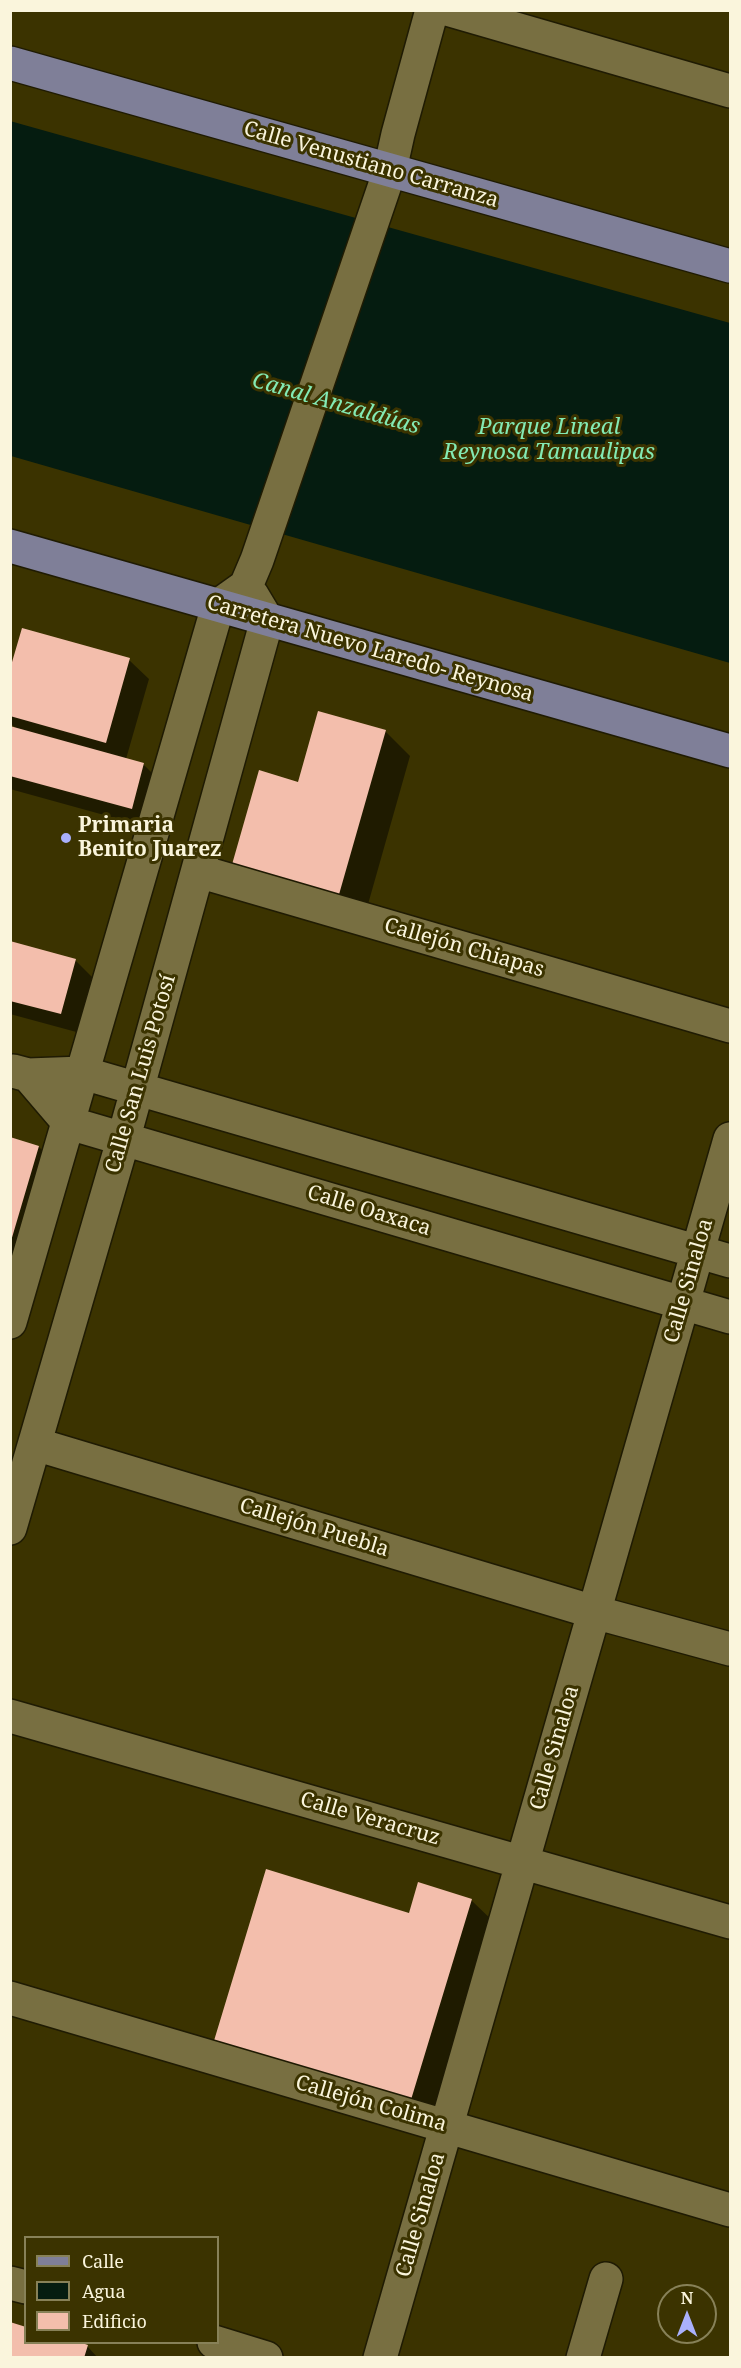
<!DOCTYPE html>
<meta charset="utf-8">
<style>
body{margin:0}
#map{position:relative;width:741px;height:2368px;overflow:hidden;background:#3b3300;font-family:"Noto Serif",serif}
canvas{display:block}
.frame{position:absolute;inset:0;border:12px solid #faf5dc;pointer-events:none}
.legend{position:absolute;left:24px;top:2236px;width:195px;height:108px;box-sizing:border-box;background:#3b3300;border:2px solid #878158;margin:0;padding:8px 10px;list-style:none;font-size:18px;color:#faf5dc}
.legend li{display:flex;align-items:center;gap:12px;height:30px}
.legend b{width:30px;border:2px solid #878158}
.north{position:absolute;left:657px;top:2284px;width:60px;height:60px;box-sizing:border-box;background:#3b3300;border:2px solid #878158;border-radius:50%;rotate:0deg;font-size:16px;font-weight:700;line-height:24px;text-align:center;color:#faf5dc}
.north::after{content:'';display:block;margin:auto;width:21px;height:27px;background:#a9b0fc;clip-path:polygon(50% 0,100% 100%,50% 72%,0 100%)}
</style>
<div id="map">
<canvas width="741" height="2368"></canvas>
<div class="frame"></div>
<ul class="legend">
<li><b style="height:8px;background:#7f7f98"></b>Calle</li>
<li><b style="height:16px;background:#051c10"></b>Agua</li>
<li><b style="height:16px;background:#f3beac"></b>Edificio</li>
</ul>
<div class="north">N</div>
</div>
<script>
const ctx = document.querySelector('canvas').getContext('2d');
ctx.lineJoin = 'round';
function fillPath(path, color) { ctx.fillStyle = color; ctx.fill(path, 'evenodd'); }
const poly = rows => new Path2D(rows.map(r => 'M' + r).join(''));
function trace(path, color, width, dash) { ctx.strokeStyle = color; ctx.lineWidth = width; ctx.lineCap = dash ? 'butt' : 'round'; ctx.setLineDash(dash || []); ctx.stroke(path); }
function drawText(font, color, halo, rows, align = 'center') {
  ctx.font = font + ' "Noto Serif",serif'; ctx.lineWidth = 6; ctx.setLineDash([]); ctx.textBaseline = 'middle'; ctx.strokeStyle = halo; ctx.fillStyle = color; for (const [text, x, y, turn = 0] of rows) {
    ctx.save(); ctx.translate(x, y); ctx.rotate((+turn || 0) * Math.PI / 180); ctx.textAlign = isNaN(turn) ? turn : align; if (halo) ctx.strokeText(text, 0, 0); ctx.fillText(text, 0, 0); ctx.restore();
  }
}
const water = poly([
 [10,121,730,323,730,663,11,456]
]);
const shadow = poly([
 [129,660,149,679,126,759,143,764,163,784,151,828,10,789,10,727,17,729,10,723,10,675],
 [385,731,410,756,363,922,257,892,299,783],
 [10,942,75,960,95,980,80,1033,10,1014],
 [10,1139,39,1147,63,1171,10,1279],
 [471,1900,496,1924,434,2127,239,2068,410,1914],
 [26,2342,87,2346,98,2358,10,2358]
]);
const building = poly([
 [22,628,130,658,106,743,10,716,10,669],
 [318,711,386,730,338,898,231,868,259,770,298,782],
 [10,726,144,763,132,809,10,776],
 [10,941,76,959,61,1014,10,1001],
 [10,1137,39,1146,11,1241,10,1241],
 [266,1869,409,1913,418,1882,472,1899,410,2103,213,2044],
 [10,2322,26,2327,26,2342,79,2342,88,2345,84,2358,10,2358]
]);
const minor = poly([
 [450,10,730,91],
 [198,871,730,1026],
 [13,1071,28,1075,83,1073,730,1261],
 [28,1075,69,1123,730,1317],
 [10,1322,218,606,246,586,257,560,390,170,398,134,432,10],
 [35,1444,594,1612,730,1649],
 [10,1528,124,1137,267,620,252,595],
 [10,1716,730,1922],
 [10,1998,730,2210],
 [10,2283,26,2287],
 [214,2342,266,2358],
 [380,2358,730,1139],
 [583,2358,606,2279]
]);
const major = poly([
 [10,63,730,266],
 [10,546,730,751]
]);
const markers = [
 [66,838,6,"#a9b0fc"]
];
const streetNames = [
 ["Calle Venustiano Carranza",371,165,16],
 ["Carretera Nuevo Laredo- Reynosa",370,649,16],
 ["Callejón Chiapas",464,948,16],
 ["Calle San Luis Potosí",141,1074,-74],
 ["Calle Oaxaca",369,1211,17],
 ["Calle Sinaloa",689,1281,-74],
 ["Callejón Puebla",314,1528,17],
 ["Calle Sinaloa",555,1748,-74],
 ["Calle Veracruz",370,1819,16],
 ["Callejón Colima",371,2104,16],
 ["Calle Sinaloa",421,2215,-74]
];
const poiNames = [
 ["Primaria",78,826],
 ["Benito Juarez",78,850]
];
const waterNames = [
 ["Canal Anzaldúas",336,404,16],
 ["Parque Lineal",549,428],
 ["Reynosa Tamaulipas",549,453]
];
fillPath(water, '#051c10');
fillPath(shadow, '#0007');
fillPath(building, '#f3beac');
trace(minor, '#1f1b03', 36);
trace(major, '#1f1b03', 36);
trace(minor, '#786f41', 33);
trace(major, '#7f7f98', 33);
for (const [x, y, r, color] of markers) { const dot = new Path2D(); dot.arc(x, y, r, 0, 2 * Math.PI); ctx.fillStyle = color; ctx.fill(dot); trace(dot, '#3b3300', 2); }
drawText('21px', '#faf5dc', '#3b3300', streetNames);
drawText('bold 21px', '#faf5dc', '#3b3300', poiNames, 'left');
drawText('italic 22px', '#83eab4', '#3b3300', waterNames);
</script>
